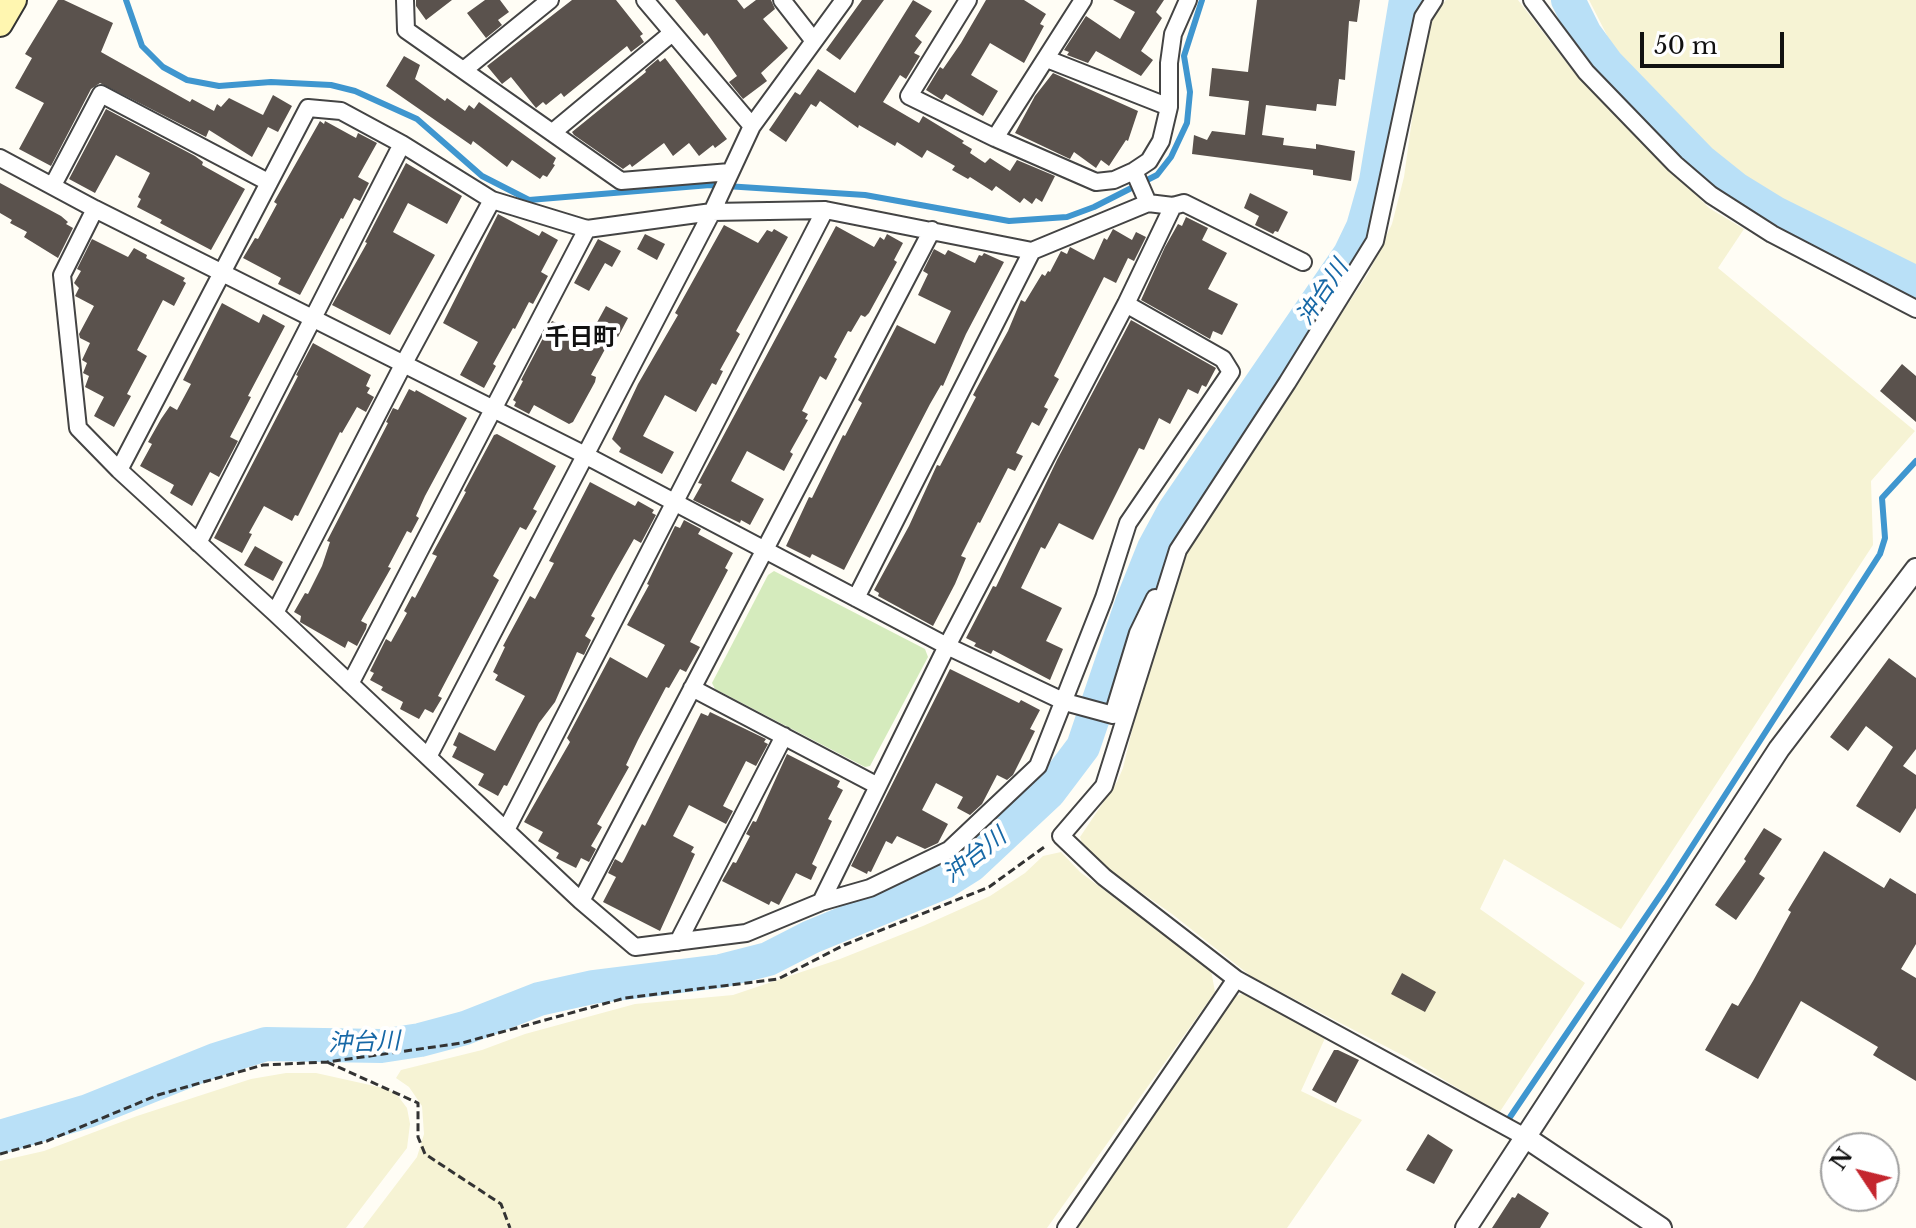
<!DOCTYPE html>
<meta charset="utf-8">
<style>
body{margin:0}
#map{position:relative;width:1916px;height:1228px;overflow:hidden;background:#fffdf5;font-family:"Libre Baskerville",serif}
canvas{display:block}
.north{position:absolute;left:1820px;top:1132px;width:80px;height:80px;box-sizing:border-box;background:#fff;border:2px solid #a0a0a0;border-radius:50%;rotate:305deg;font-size:22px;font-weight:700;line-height:32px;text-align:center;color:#111}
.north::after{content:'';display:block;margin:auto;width:28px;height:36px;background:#c4262e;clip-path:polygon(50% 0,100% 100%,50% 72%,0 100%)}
.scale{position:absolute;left:1640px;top:32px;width:144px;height:36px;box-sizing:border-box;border:4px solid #111;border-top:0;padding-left:10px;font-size:24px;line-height:28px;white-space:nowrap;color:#111;-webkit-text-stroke:6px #fff;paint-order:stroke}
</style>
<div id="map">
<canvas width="1916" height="1228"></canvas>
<div class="north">N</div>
<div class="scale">50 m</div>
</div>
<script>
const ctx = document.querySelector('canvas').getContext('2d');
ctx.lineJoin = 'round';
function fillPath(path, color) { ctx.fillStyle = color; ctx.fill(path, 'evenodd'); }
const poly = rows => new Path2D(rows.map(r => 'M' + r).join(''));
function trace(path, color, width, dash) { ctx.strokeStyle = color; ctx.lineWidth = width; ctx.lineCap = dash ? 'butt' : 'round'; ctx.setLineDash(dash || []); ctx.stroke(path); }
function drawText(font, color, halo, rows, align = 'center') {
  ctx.font = font + ' "Libre Baskerville","Noto Sans JP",serif'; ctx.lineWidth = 8; ctx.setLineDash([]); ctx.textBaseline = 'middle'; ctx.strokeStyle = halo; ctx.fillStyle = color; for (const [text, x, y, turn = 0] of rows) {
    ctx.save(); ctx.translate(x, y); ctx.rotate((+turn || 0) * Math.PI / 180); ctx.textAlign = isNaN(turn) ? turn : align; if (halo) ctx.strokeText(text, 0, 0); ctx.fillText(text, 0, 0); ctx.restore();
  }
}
const farmland = poly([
 [1446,0,1518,0,1576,75,1709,208,1744,229,1718,268,1915,431,1871,481,1873,545,1621,929,1504,859,1480,909,1585,983,1499,1113,1406,1057,1252,977,1172,914,1095,860,1084,849,1080,837,1117,782,1123,768,1162,605,1186,549,1369,272,1392,224,1404,177,1421,54,1431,18],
 [1589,0,1916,0,1916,270,1798,212,1734,170,1693,133,1614,49],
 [1061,852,1080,872,1211,970,1215,992,1047,1228,363,1228,417,1157,424,1134,422,1106,409,1087,396,1078,401,1070,482,1050,525,1034,635,1004,733,995,840,959,923,926,990,896,1025,873,1043,856],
 [1246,993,1326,1036,1301,1091,1362,1120,1287,1228,1066,1228,1232,997],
 [286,1073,316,1073,388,1089,398,1096,407,1108,410,1124,407,1148,346,1228,0,1228,0,1161,44,1151,137,1116,251,1079]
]);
const green = poly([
 [774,571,925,649,928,657,870,766,865,767,715,689,712,683,768,575]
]);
const stream = poly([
 [126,0,142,46,163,67,187,80,219,86,271,82,331,85,355,91,417,119,482,176,529,200,710,185,865,195,1009,221,1067,217,1094,207,1157,175,1171,157,1187,123,1190,92,1184,56,1202,0],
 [1508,1120,1666,887,1880,554,1885,538,1882,498,1916,461]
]);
const river = poly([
 [1568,0,1585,34,1607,64,1701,161,1736,189,1775,213,1916,283],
 [0,1137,88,1111,215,1060,266,1044,381,1046,420,1040,465,1028,539,999,593,987,721,971,768,959,811,937,944,882,971,865,1049,792,1083,747,1132,603,1154,548,1174,511,1350,254,1363,227,1376,181,1406,0]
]);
const building = poly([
 [58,0,64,0,113,23,101,52,190,102,192,99,214,111,217,104,221,107,229,98,263,115,273,95,292,106,278,132,268,127,252,157,209,130,206,137,100,83,91,89,51,166,19,149,44,103,15,88,32,58,25,54],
 [416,0,452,0,426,20,416,6],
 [485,0,500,0,509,12,498,20,502,25,486,38,467,13],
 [572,0,616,0,643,34,640,36,644,42,631,52,627,46,564,97,561,93,546,105,543,102,536,108,511,77,502,84,487,66],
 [675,0,737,0,744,9,756,0,771,0,775,9,763,19,788,48,761,73,767,81,743,99,729,82,737,76,707,33,704,36],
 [862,0,884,0,840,60,826,50],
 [913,0,932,11,915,36,922,42,914,53,920,56,906,79,900,75,883,102,919,123,923,116,964,141,962,143,972,149,970,153,985,163,990,158,1010,171,1017,160,1055,176,1042,202,1036,198,1032,204,1024,198,1020,203,996,186,992,191,970,177,968,179,952,170,955,166,927,150,922,158,897,142,895,146,859,125,858,128,820,101,816,107,811,104,786,142,769,130,795,92,800,95,818,69,855,93],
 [986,0,1024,0,1046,14,1040,24,1044,26,1024,63,990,43,971,75,998,91,983,116,946,94,942,100,926,90,940,67,943,69,961,43],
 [1113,0,1164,0,1156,12,1162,18,1141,51,1153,60,1141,76,1096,51,1088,63,1067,55,1069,52,1064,50,1086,16,1120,39,1135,12],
 [1257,0,1360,0,1357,22,1349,21,1345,80,1339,79,1336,106,1317,104,1316,111,1266,105,1262,135,1284,138,1283,145,1316,149,1316,144,1355,151,1351,181,1313,175,1313,170,1192,154,1194,135,1207,140,1212,131,1245,135,1249,101,1209,96,1212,68,1248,72],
 [404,56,420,65,415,79,445,101,447,98,465,111,469,105,474,109,479,102,556,158,553,164,555,165,547,177,543,175,540,179,512,160,507,167,473,141,471,145,386,86],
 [665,58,727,139,715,148,713,145,699,156,689,143,673,156,664,143,632,167,630,164,623,169,574,135,572,132,646,72,645,70,658,59,660,62],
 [1053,73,1138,111,1128,141,1126,140,1109,166,1101,160,1096,168,1074,152,1070,159,1015,133,1035,96],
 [106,109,195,156,203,162,202,165,245,189,211,250,160,223,162,220,137,207,141,199,138,197,150,173,116,155,95,193,69,179],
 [320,121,324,124,325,121,356,138,358,133,377,143,358,177,369,183,360,201,354,198,343,219,341,218,300,295,278,284,281,278,243,258,255,238,258,239,277,204,274,202],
 [406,163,462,196,447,224,408,203,393,232,435,255,390,335,332,305,367,243,365,242],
 [0,183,61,216,68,222,66,224,73,228,58,258,24,237,27,232,10,223,12,220,0,213],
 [1250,193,1288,212,1278,232,1275,231,1273,234,1255,225,1259,216,1244,208],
 [498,214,539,236,542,231,558,240,541,272,548,276,533,304,529,302,515,329,513,328,493,364,496,366,484,388,460,375,478,342,443,323],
 [1186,217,1208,228,1202,240,1227,253,1208,289,1238,304,1222,335,1213,331,1210,339,1141,300,1165,247,1178,224,1182,226],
 [724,225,758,243,767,230,772,232,774,229,788,237,736,331,740,334,720,370,723,371,716,385,712,383,696,412,665,395,643,436,674,452,662,474,619,452,621,448,612,439,638,384,678,315,675,313],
 [836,226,874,247,880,237,884,240,887,234,903,243,894,260,897,262,869,313,865,317,861,315,851,332,848,331,834,357,837,359,826,380,820,376,802,411,808,414,805,419,808,420,790,452,793,454,784,471,747,451,731,481,764,499,750,525,741,520,740,523,693,500,702,484,698,483],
 [1113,229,1132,240,1136,232,1146,237,1134,261,1128,258,1116,283,1104,277,1054,376,1059,379,1044,407,1048,409,1039,426,1032,422,1016,453,1023,456,1015,471,1008,468,980,523,978,522,961,556,966,558,955,584,933,626,878,596,879,593,874,590,909,526,937,465,940,466,976,397,973,395,1008,331,1021,300,1025,302,1042,274,1045,276,1048,271,1050,272,1061,251,1067,254,1070,247,1094,260,1104,238,1107,240],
 [645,234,665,244,657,260,637,249],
 [92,239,128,257,134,248,147,255,146,258,185,278,183,281,186,283,174,306,163,300,137,350,147,356,127,394,131,396,114,427,94,416,104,397,85,387,89,376,83,373,87,363,82,360,90,343,80,338,79,334,94,306,75,296,79,288,74,283,81,271,77,269],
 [598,239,621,251,612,267,605,263,589,291,574,283],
 [934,249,945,255,948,250,975,263,979,255,982,256,984,253,1004,262,966,334,943,386,941,385,930,404,844,570,812,554,810,558,786,546,809,497,812,498,843,435,845,436,862,403,858,400,897,325,935,344,951,311,918,295,928,274,923,271],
 [222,303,259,323,263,314,285,326,248,396,251,397,230,437,238,441,219,477,210,472,192,506,170,493,174,485,140,466,152,444,148,442,161,419,170,406,177,410,191,384,183,380],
 [606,306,628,318,618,337,614,334,610,340,591,375,596,377,595,382,573,422,569,424,534,405,529,414,514,406,516,402,513,400,523,381,521,380,552,321,559,324,560,322,589,337],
 [1131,320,1216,368,1206,387,1202,385,1198,394,1188,389,1170,424,1159,418,1144,450,1139,448,1093,540,1059,523,1045,549,1041,547,1021,588,1062,608,1046,641,1063,649,1050,680,993,650,991,654,974,646,976,643,966,638,993,586,996,587,1057,460],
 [313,343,371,375,366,386,370,388,367,393,374,397,366,412,357,407,342,433,340,432,298,516,295,515,292,521,264,506,249,533,252,534,242,553,214,538,298,376,296,375],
 [1902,364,1916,376,1916,422,1880,391],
 [409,389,415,392,416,390,467,418,425,496,416,516,419,518,411,533,407,531,388,567,391,568,361,621,367,624,366,629,357,646,348,641,345,648,300,622,301,616,294,612,305,593,308,594,322,566,330,542,327,541,388,423,386,422,393,408,398,410],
 [497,434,556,466,533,509,537,511,526,530,520,527,493,576,499,580,438,696,442,698,433,713,425,709,419,719,400,709,403,702,381,690,383,687,370,680,374,673,370,671,386,639,391,642,407,613,404,611,412,596,415,598,437,556,432,554,466,492,464,491,494,435],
 [590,482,635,506,638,501,654,510,652,513,656,515,641,543,634,539,614,574,591,616,595,618,585,636,591,640,584,655,577,652,555,702,539,723,507,786,504,785,498,796,478,785,484,774,452,757,457,747,453,745,459,732,495,751,525,696,495,680,498,675,493,672,505,647,503,646,530,596,535,599,554,563,549,561],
 [684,520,701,529,698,534,733,553,725,568,728,570,690,642,700,647,686,672,680,669,669,688,666,687,638,740,626,765,629,767,597,824,602,827,591,846,596,849,589,862,581,858,576,868,556,858,559,853,538,841,543,832,524,822,570,742,567,738,610,657,647,678,665,645,627,625,649,585,647,584,675,526,680,528],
 [255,546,283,562,273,581,244,565],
 [1889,658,1916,678,1916,749,1903,766,1916,775,1916,808,1900,833,1856,806,1893,747,1866,726,1848,751,1830,737],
 [950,669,1019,703,1021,700,1040,710,1030,729,1035,731,1013,775,1007,780,997,775,982,804,970,815,957,808,963,797,936,783,922,810,948,824,938,843,925,849,897,836,892,844,886,841,871,872,868,871,867,874,851,866],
 [710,712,766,739,764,742,768,744,756,766,746,761,723,806,733,811,726,824,689,805,673,836,694,847,691,852,695,854,660,931,603,902,616,877,608,873,615,859,622,863,624,860,642,824,645,826,701,713,708,716],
 [787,754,840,781,837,787,843,790,828,819,832,821,812,864,817,867,811,880,796,873,779,905,771,901,769,905,722,881,733,862,736,863,750,836,746,834,753,821,756,822],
 [1764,828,1782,839,1759,874,1765,878,1736,920,1715,905,1746,861,1744,859],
 [1824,851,1884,888,1890,878,1916,894,1916,944,1901,969,1916,978,1916,1081,1873,1055,1878,1047,1801,1001,1758,1079,1705,1050,1732,1003,1738,1006,1753,981,1791,912,1788,910],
 [1402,973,1436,992,1425,1012,1391,994],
 [1334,1050,1338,1050,1359,1060,1336,1103,1312,1090],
 [1428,1134,1453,1150,1434,1184,1406,1170],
 [1518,1193,1549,1213,1540,1228,1492,1228,1512,1197,1515,1198]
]);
const path = poly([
 [327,1062,418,1103,418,1137,425,1154,501,1204,510,1228],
 [0,1154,47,1141,158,1095,263,1065,327,1062,462,1043,625,998,778,979,844,945,989,887,1047,845]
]);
const minor = poly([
 [405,0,406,30,621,181,730,172],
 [645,0,752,126],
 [782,0,814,41],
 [968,0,909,96,995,138,1096,182,1114,180,1134,171,1149,161,1161,141,1169,107,1169,63,1173,34,1188,0],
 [1434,0,1423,17,1375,241,1287,383,1178,550,1104,786,1061,836,1104,877,1236,979,1525,1137],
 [1532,0,1586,72,1675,164,1711,195,1772,234,1916,309],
 [1047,59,1169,107],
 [465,69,550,0],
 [553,132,672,33],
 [995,138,1083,0],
 [0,158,95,209,583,454,947,646,1065,702,1113,715,1138,633,1155,598],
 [1134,171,1148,203],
 [53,185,101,94,268,182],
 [95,209,62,275,78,428,119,470,275,613,581,901,635,947,746,933,821,902,870,888,949,850,1038,766,1104,598,1128,523,1231,372,1223,359,1126,304],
 [119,470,308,108,341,111,402,144,492,200,587,229,712,212,825,210,1032,251,1148,203,1173,206,1184,203,1303,262],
 [198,543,402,144],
 [856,598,1032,251],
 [275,613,403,365,492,200],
 [350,684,587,229],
 [692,688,878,786],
 [428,757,712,212,752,126,844,0],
 [506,830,825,210],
 [581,901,932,230],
 [821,902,947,646,1126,304,1173,206],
 [678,942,784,736],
 [1066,1228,1236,979]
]);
const tertiary = poly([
 [1525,1137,1661,1228],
 [1466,1228,1779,749,1916,569]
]);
const secondary = poly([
 [0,24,14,0]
]);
const waterNames = [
 ["沖台川",1323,293,-56],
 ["沖台川",975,856,-38],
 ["沖台川",364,1043,-2]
];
const neighbourhoodNames = [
 ["千日町",581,338]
];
fillPath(farmland, '#f6f3d4');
fillPath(green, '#d5ebbd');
trace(stream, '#3f96cf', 6);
trace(river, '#b9e0f7', 34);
fillPath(building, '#5a524d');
trace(minor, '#444', 20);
trace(tertiary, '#444', 24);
trace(secondary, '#333', 28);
trace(path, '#333', 3, [8, 4]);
trace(minor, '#fff', 16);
trace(tertiary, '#fff', 20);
trace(secondary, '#fff6b0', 24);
drawText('italic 24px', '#1768a6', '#fff', waterNames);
drawText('bold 24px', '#111', '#fff', neighbourhoodNames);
</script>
